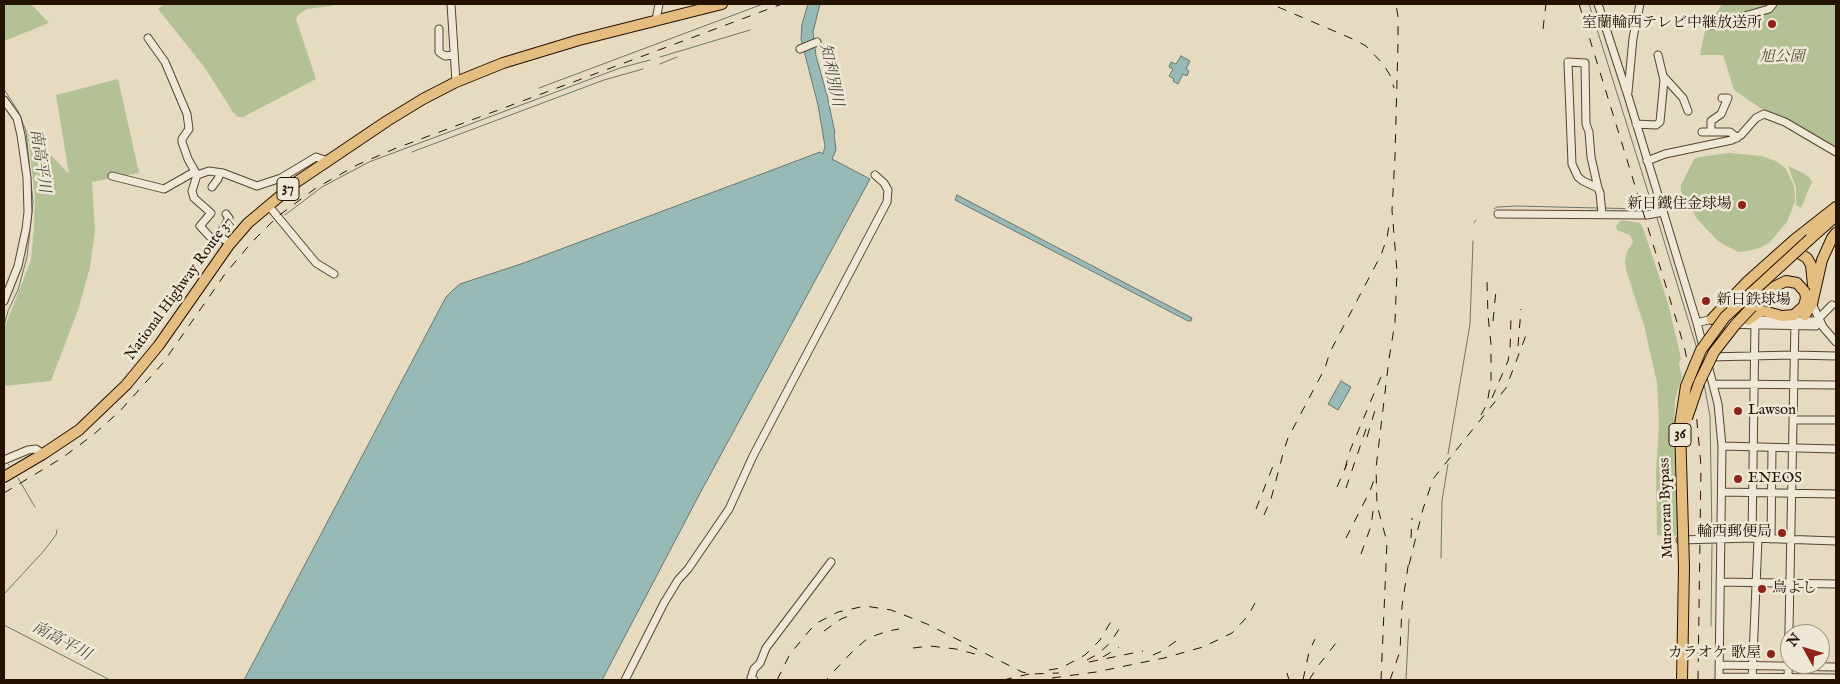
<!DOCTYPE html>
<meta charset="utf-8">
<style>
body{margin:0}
#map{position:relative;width:1840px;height:684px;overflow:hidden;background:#e6dbc0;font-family:"IM FELL English",serif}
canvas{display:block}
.frame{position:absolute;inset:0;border:5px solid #251100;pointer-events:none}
.north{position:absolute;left:1780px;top:624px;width:50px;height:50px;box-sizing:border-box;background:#efe8d6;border:1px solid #9e9280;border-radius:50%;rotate:309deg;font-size:14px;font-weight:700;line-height:20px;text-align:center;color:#251100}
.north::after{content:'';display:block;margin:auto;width:18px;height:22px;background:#8f2418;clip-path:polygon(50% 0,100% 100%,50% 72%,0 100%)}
</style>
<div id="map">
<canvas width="1840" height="684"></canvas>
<div class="frame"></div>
<div class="north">N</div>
</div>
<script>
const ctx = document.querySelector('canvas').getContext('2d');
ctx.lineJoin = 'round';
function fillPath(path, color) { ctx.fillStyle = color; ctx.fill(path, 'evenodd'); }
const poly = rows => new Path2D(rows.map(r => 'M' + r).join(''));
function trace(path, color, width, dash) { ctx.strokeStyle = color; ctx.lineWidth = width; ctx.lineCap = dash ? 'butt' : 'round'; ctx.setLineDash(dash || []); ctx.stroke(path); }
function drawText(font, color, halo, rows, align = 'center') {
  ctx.font = font + ' "IM FELL English","Noto Serif JP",serif'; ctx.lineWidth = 5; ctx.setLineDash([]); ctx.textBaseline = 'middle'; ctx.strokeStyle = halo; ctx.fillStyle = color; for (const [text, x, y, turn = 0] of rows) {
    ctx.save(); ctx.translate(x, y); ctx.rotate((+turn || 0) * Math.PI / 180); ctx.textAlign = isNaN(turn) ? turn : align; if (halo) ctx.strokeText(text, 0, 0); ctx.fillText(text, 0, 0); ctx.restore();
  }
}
const green = poly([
 [4,4,31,4,49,23,4,41],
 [164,4,335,4,332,6,307,9,298,15,296,19,316,79,243,117,238,117,233,112,205,68,158,9],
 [1722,4,1836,4,1836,147,1763,110,1734,90,1723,55,1700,55,1705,31],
 [118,79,139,173,92,182,95,231,90,267,79,307,51,381,4,386,4,329,31,260,34,227,35,197,27,130,69,174,56,95],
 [1729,153,1761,156,1776,161,1786,169,1794,186,1795,201,1787,222,1770,242,1760,248,1747,251,1738,252,1719,242,1697,219,1681,191,1681,185,1694,159,1699,157],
 [1788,166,1803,173,1809,177,1812,182,1801,208,1796,205,1796,187],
 [1621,220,1640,223,1643,228,1668,303,1681,358,1679,364,1682,377,1675,400,1674,433,1678,535,1671,537,1657,535,1656,471,1659,424,1657,383,1644,325,1626,270,1625,261,1627,252,1633,242,1630,235,1617,230,1616,226]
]);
const water = poly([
 [808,4,820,4,813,32,816,56,827,95,835,133,834,134,836,150,832,159,870,179,698,497,602,680,244,680,446,297,453,290,460,284,521,264,767,172,820,152,823,154,825,146,818,105,801,39,802,24,808,4],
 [1181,56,1190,61,1186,69,1189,71,1187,76,1183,74,1178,84,1173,81,1174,79,1169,76,1173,69,1169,67,1171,62,1176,64,1181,56],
 [957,195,1192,318,1191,321,1188,321,955,200,957,195],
 [1341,381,1351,387,1338,410,1328,404,1341,381]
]);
const stream = poly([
 [1589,4,1654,211],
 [660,57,750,30],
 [660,64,677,57],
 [539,88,763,4],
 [4,89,18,111,26,131,33,202,27,257,18,290,8,311,4,326],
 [412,152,604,80,643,69],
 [1604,208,1641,209,1652,205],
 [1494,209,1497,207,1517,206,1597,208],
 [285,215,322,187,369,162,620,68,650,60],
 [1657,218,1697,349],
 [1474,223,1476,220],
 [1704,384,1710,416,1712,537],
 [1448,454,1470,324,1473,241],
 [8,464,9,465],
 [18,478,35,507],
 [1441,558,1442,501,1448,464],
 [4,594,42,553,56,535,57,530],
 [4,625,108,679],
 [1711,626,1712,545],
 [1406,680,1409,619]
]);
const minor = poly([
 [451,4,456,82],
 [1598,4,1628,96,1697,323,1718,404,1722,446,1719,680],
 [656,20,659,4],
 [1710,26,1769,9,1773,4],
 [439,29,439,52,445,56,454,55],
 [148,38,165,62,187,114,189,129,182,139,182,142,188,159,197,175,209,171,223,173,257,186,281,178,316,157,327,161],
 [800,49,817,42],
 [1664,77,1683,98,1688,111],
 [1628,92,1633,38,1640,4],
 [4,100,17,118,21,135,27,178,28,212,26,229,18,266,4,301],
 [1636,124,1656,125,1660,122,1664,80,1658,55],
 [1702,132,1730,132,1737,138],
 [1711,132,1711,121,1721,114,1728,98,1722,98],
 [1647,161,1665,154,1732,140,1741,135,1756,118,1764,114,1785,122,1836,152],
 [197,175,192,191,194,198,211,213,200,226,211,238,218,236,230,243],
 [112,176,164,189,194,172],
 [212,187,218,179,220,173],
 [1598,188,1591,157,1589,132,1586,124,1585,63,1568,62,1572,164,1578,177,1583,181,1598,188,1600,193,1602,214],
 [268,205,316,263,334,274],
 [1498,214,1647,215,1663,212],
 [219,236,229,218,226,214],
 [1812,304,1823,327,1836,342],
 [1819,318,1832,305],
 [1752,320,1816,321,1821,323],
 [1697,323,1712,319,1741,320],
 [1717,324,1816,326],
 [1709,357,1793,355,1836,356],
 [1714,384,1836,385],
 [1793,420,1836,420],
 [1722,446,1836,449],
 [4,460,28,450,36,449,43,454],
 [1722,492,1836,494],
 [1752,538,1755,320],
 [1771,539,1772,448],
 [1680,540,1752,538,1836,541],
 [1720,582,1836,584],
 [1719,665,1836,667],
 [1719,677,1836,678],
 [625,680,664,603,678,580,688,569,729,509,753,456,887,202,888,190,884,183,875,175],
 [754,680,751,678,754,669,760,663,766,648,831,562],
 [1752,680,1758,539],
 [1788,680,1795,321]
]);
const highway = poly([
 [1810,239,1836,216],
 [1789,253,1795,251,1799,253,1807,258,1811,265,1813,285],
 [1805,315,1812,304,1822,260,1832,238,1836,233],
 [1712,319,1748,281,1794,240,1836,207],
 [1748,320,1758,313,1763,311,1782,316,1794,315,1804,306,1806,298,1805,292,1797,283,1786,281,1774,287,1752,307],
 [4,477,43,454,79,430,126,385,159,345,229,245,248,223,298,181,387,121,423,99,456,82,503,63,579,40,722,4]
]);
const rail = poly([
 [1579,4,1677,322,1685,350,1695,400,1701,466,1698,680],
 [1278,7,1355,40,1366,46,1383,64,1390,75,1394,88],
 [1543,29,1546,4],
 [1493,321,1496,290],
 [1518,346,1521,309],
 [1492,398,1508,361,1510,351,1511,318],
 [1481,415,1487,404,1491,381,1491,344,1488,315,1487,281],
 [1367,437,1376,407],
 [1345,469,1349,453,1383,372],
 [1337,487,1347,464],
 [1346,488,1366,429],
 [4,493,62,458,93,435,120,411,163,363,225,274,252,242,277,217,316,188,357,165,394,149,782,4],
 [1256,509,1275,461],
 [1264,515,1271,499,1284,450,1288,438,1325,368,1330,352,1381,255,1387,238,1389,225],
 [1346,538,1370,491,1374,480],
 [1411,538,1412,518],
 [1361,554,1371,526,1374,504],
 [1409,565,1423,509,1433,479,1506,388,1528,330],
 [824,631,841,619,851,615],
 [913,648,930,646,956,649,975,654],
 [1153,655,1162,651,1179,639],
 [1103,657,1119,647],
 [1087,660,1098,654,1110,643,1123,623],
 [1089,662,1143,651],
 [1049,670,1061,668,1085,655,1100,640,1113,618],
 [834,671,852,652,868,638,888,631,899,629],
 [1287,673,1289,680],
 [1052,678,1096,672,1164,658,1203,647,1232,633,1248,616,1255,603],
 [777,680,790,654,815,624,838,612,865,606,891,610,927,624,1022,672,1032,674,1059,673],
 [826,680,828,678],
 [1003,680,1029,674],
 [1303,680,1309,652,1315,639],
 [1309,680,1318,666,1336,643],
 [1381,680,1387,542,1377,505,1376,468,1389,359,1395,322,1397,271,1392,210,1395,156,1398,43,1398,17,1396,4],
 [1390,680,1400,651,1402,606,1409,560]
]);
const highwayBridge = poly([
 [1687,418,1699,383,1714,352,1735,325,1752,307],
 [1682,680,1684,567,1680,425,1686,386,1701,350,1725,317,1810,239]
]);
const markers = [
 [1772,24,5,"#8f2418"],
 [1742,205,5,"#8f2418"],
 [1706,301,5,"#8f2418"],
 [1738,411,5,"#8f2418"],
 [1738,479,5,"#8f2418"],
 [1782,533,5,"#8f2418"],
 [1762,589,5,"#8f2418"],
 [1771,654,5,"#8f2418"]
];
const shields = [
 [288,189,22],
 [1680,435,22]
];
const shieldNames = [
 ["37",288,189],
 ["36",1680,435]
];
const poiNames = [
 ["室蘭輪西テレビ中継放送所",1762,24],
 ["新日鐵住金球場",1732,205],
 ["新日鉄球場",1716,301,"left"],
 ["Lawson",1748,411,"left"],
 ["ENEOS",1748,479,"left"],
 ["輪西郵便局",1772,533],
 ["鳥よし",1772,589,"left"],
 ["カラオケ 歌屋",1761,654]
];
const parkNames = [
 ["旭公園",1782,58]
];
const streetNames = [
 ["National Highway Route 37",180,289,-54],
 ["Muroran Bypass",1667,508,-92]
];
const waterNames = [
 ["知利別川",830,75,78],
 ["南高平川",39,161,82],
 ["南高平川",61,642,28]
];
fillPath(green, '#b3c194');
fillPath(water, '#97bab7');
trace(water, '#69766e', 1);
trace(stream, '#69766e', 1);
trace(minor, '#554430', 9);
trace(highway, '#251100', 12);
trace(minor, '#efe8d6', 7);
trace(highway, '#e3be80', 10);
trace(rail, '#251100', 1, [9, 9]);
trace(highwayBridge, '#251100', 12, []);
trace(highwayBridge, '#e3be80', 10);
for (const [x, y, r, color] of markers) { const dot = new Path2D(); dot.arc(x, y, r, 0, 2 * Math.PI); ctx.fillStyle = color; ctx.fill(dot); trace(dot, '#efe8d6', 2); }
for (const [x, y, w] of shields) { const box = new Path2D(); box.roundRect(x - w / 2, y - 11.5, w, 23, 4); ctx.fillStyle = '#efe8d6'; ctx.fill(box); trace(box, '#251100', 1); }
drawText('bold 14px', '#251100', null, shieldNames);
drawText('15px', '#251100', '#efe8d6', poiNames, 'right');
drawText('italic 15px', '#574f34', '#efe8d6', parkNames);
drawText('15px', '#251100', '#efe8d6', streetNames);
drawText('italic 16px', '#4d4c40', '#efe8d6', waterNames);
</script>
